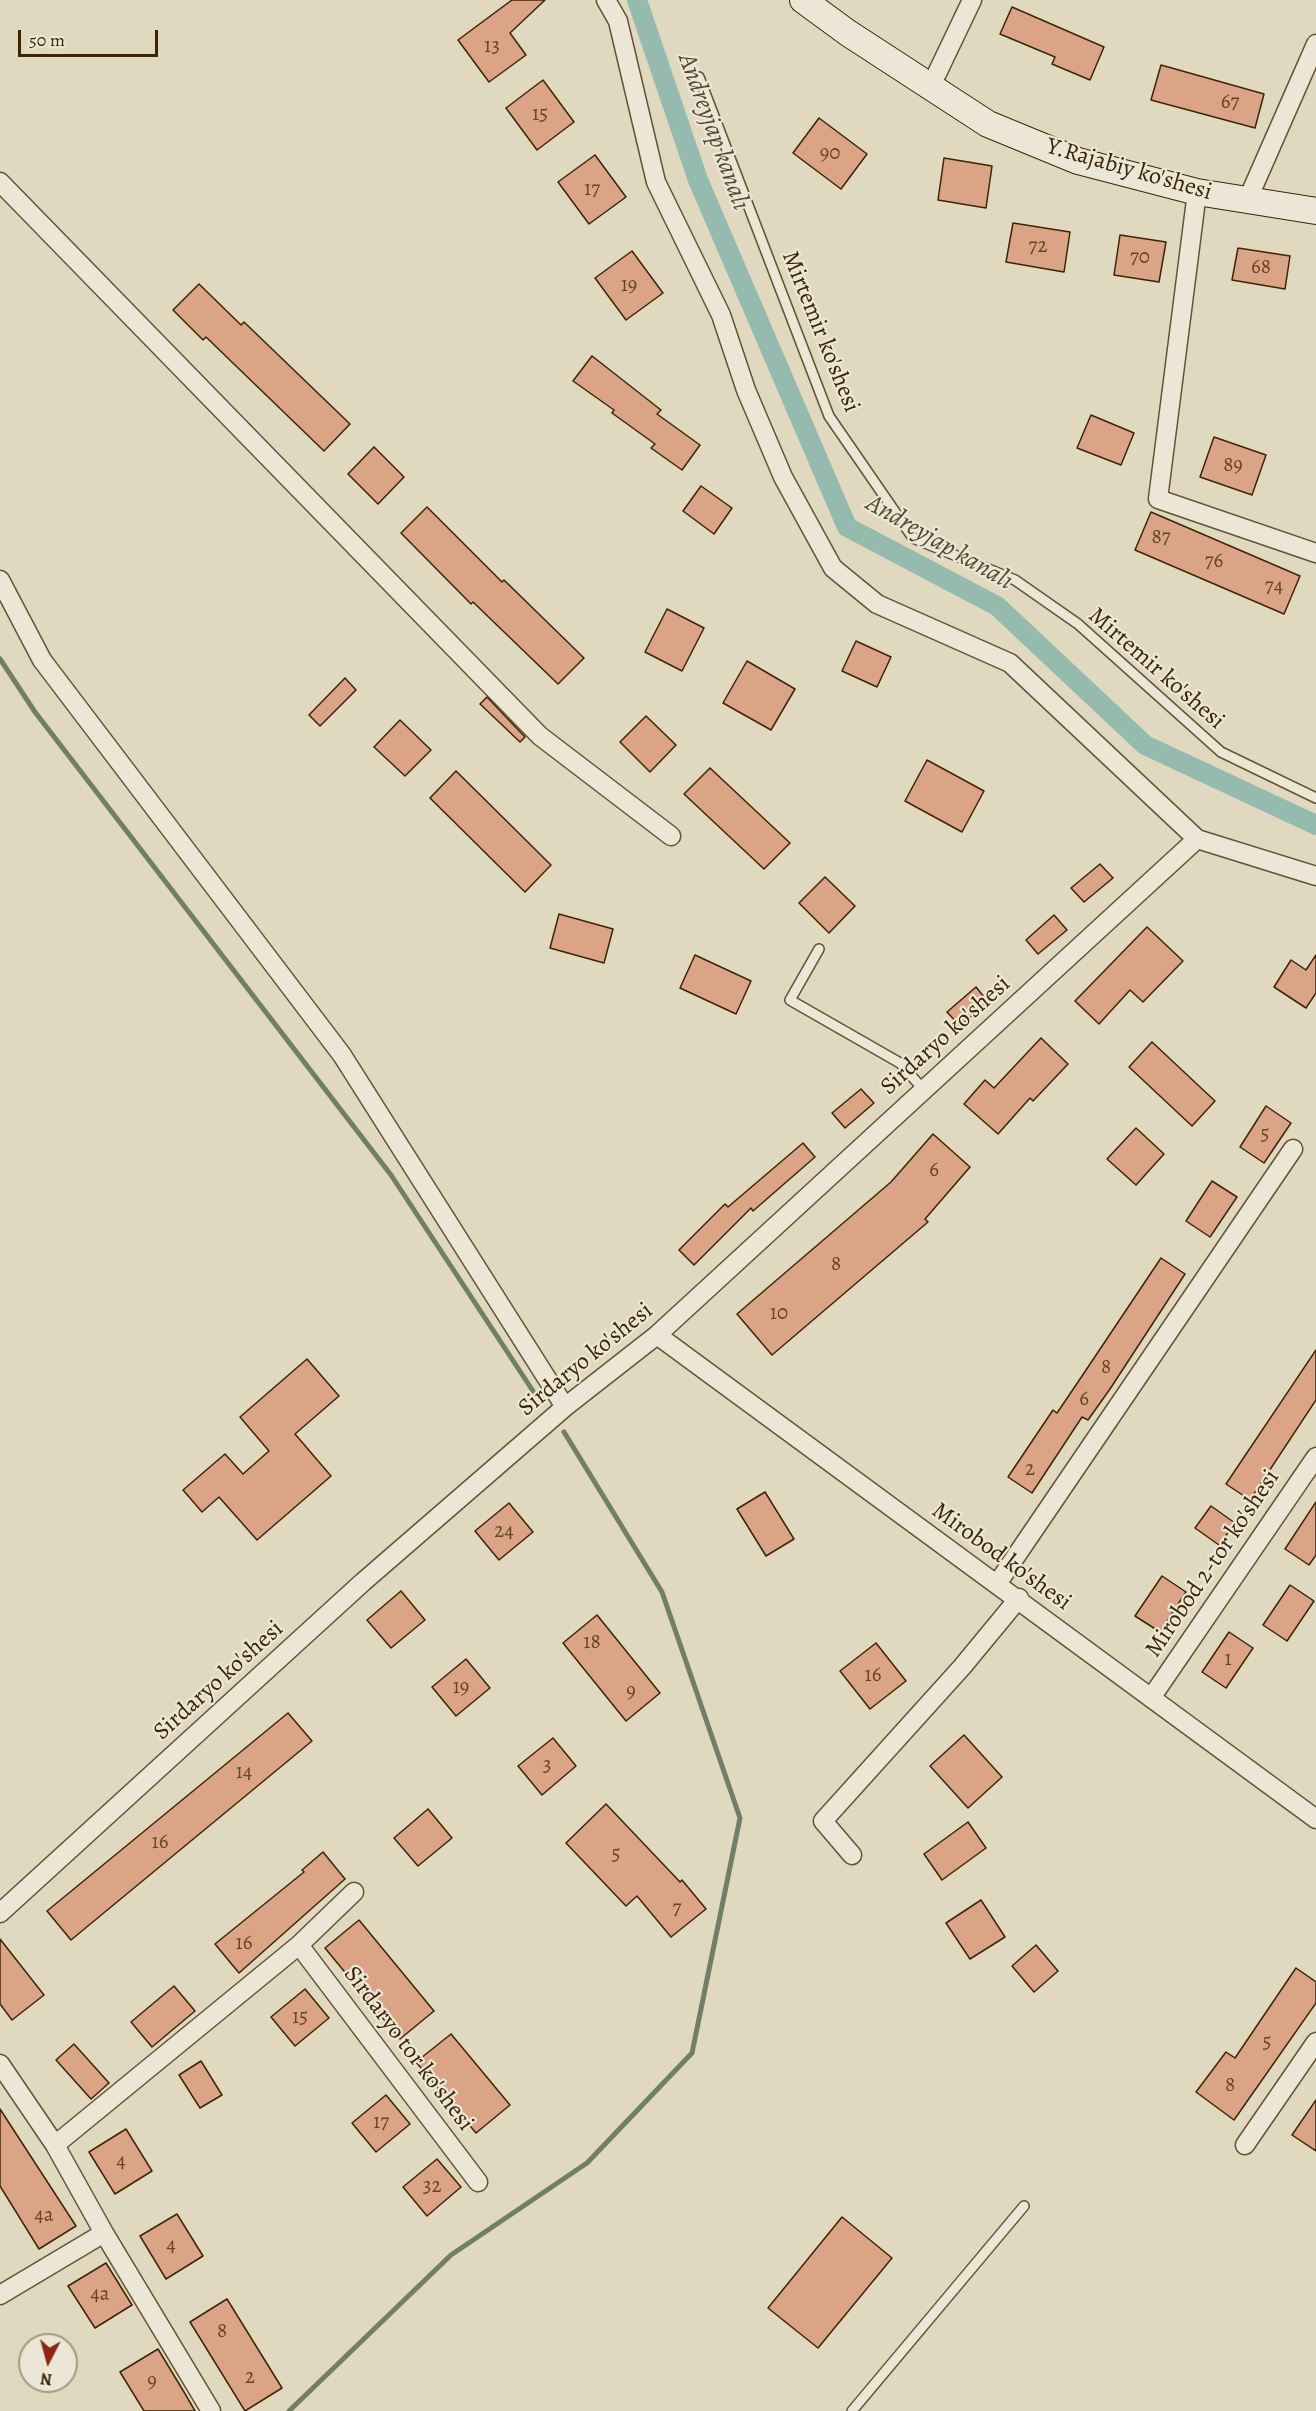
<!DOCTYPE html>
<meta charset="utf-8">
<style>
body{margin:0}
#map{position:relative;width:1316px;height:2411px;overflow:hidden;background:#e0d8bf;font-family:Alegreya,serif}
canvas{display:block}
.north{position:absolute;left:18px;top:2333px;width:60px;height:60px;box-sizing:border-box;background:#ebe6d5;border:2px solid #a59981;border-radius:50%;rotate:186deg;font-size:16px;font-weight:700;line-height:24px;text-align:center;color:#3c2504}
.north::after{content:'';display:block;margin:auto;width:21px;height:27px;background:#8f2418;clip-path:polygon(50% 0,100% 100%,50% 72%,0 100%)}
.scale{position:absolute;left:18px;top:30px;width:140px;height:27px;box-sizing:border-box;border:3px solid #3c2504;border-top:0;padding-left:8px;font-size:18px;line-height:21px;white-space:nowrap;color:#3c2504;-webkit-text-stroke:4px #ebe6d5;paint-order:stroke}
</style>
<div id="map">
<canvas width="1316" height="2411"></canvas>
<div class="north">N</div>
<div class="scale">50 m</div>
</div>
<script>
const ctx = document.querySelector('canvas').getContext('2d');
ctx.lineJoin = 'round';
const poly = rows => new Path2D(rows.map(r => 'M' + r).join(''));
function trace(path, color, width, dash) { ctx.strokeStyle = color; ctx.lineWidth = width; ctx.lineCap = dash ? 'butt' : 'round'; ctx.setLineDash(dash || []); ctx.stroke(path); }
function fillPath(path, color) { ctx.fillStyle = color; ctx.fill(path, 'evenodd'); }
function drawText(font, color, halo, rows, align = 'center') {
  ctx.font = font + ' Alegreya,serif'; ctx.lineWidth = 4.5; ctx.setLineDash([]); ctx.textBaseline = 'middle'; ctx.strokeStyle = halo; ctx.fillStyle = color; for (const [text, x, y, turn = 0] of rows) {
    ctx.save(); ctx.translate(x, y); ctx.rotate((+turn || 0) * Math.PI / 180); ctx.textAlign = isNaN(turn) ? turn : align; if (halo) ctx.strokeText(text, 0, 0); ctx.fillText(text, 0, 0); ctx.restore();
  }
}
const stream = poly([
 [0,659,35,712,391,1175,533,1391],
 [289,2411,451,2255,587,2163,692,2053,740,1818,662,1592,564,1432]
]);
const canal = poly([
 [637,0,698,180,847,527,997,606,1145,745,1316,825]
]);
const building = poly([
 [512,0,545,0,510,33,526,55,489,82,458,40,512,0],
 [1012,7,1104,47,1090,80,1052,64,1055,57,1000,34,1012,7],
 [1161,65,1264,94,1255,128,1151,100,1161,65],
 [543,80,574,122,537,150,506,108,543,80],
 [819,118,867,154,841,189,793,153,819,118],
 [595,155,626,197,589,224,558,182,595,155],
 [944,158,992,166,986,208,938,200,944,158],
 [1013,223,1070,232,1064,272,1006,262,1013,223],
 [1120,235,1166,242,1159,282,1114,275,1120,235],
 [1238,248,1290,256,1285,289,1232,280,1238,248],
 [632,251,663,293,626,320,595,278,632,251],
 [199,284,241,325,244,322,350,424,324,451,206,337,203,340,173,310,199,284],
 [592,356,661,410,657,414,700,445,682,470,651,448,655,444,612,413,614,410,573,381,592,356],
 [1091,415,1134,433,1121,465,1077,448,1091,415],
 [1214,437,1266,455,1252,495,1200,477,1214,437],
 [374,447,404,477,378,504,348,474,374,447],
 [701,486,732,508,714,534,683,511,701,486],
 [427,507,502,582,504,580,584,658,558,684,473,602,471,604,401,533,427,507],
 [1151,512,1300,576,1284,614,1135,550,1151,512],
 [667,609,704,628,682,671,645,652,667,609],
 [856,641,891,657,877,687,842,671,856,641],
 [747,661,795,689,771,730,723,703,747,661],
 [345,678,356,690,320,726,309,715,345,678],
 [487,697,525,737,520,742,480,704,487,697],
 [646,716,676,745,650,772,620,742,646,716],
 [400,720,431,750,405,776,374,747,400,720],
 [927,760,984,791,962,832,905,801,927,760],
 [710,768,790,843,764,869,684,794,710,768],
 [456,771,551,865,525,892,430,798,456,771],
 [1100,864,1113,878,1084,902,1071,888,1100,864],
 [825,877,855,906,829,933,799,903,825,877],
 [559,914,613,929,604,963,550,948,559,914],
 [1054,915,1067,930,1038,954,1026,940,1054,915],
 [1147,927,1183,961,1143,1002,1130,990,1099,1024,1075,1001,1147,927],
 [695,955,751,981,736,1014,680,988,695,955],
 [1316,955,1316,993,1306,1008,1274,987,1291,960,1306,970,1316,955],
 [976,987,988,1002,960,1026,947,1012,976,987],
 [1041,1038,1068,1064,1033,1101,1030,1098,998,1134,964,1104,985,1080,994,1088,1041,1038],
 [1152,1042,1215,1101,1192,1126,1129,1067,1152,1042],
 [861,1089,874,1103,845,1128,832,1113,861,1089],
 [1266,1106,1291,1123,1264,1163,1240,1147,1266,1106],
 [1136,1128,1164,1154,1136,1185,1107,1159,1136,1128],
 [933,1134,970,1167,925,1219,928,1222,772,1355,737,1314,891,1182,933,1134],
 [803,1143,815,1157,753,1211,751,1208,694,1265,679,1250,725,1204,728,1207,803,1143],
 [1212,1181,1237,1197,1210,1237,1186,1221,1212,1181],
 [1161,1258,1185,1274,1110,1389,1088,1420,1082,1417,1032,1493,1008,1477,1053,1410,1057,1413,1080,1379,1161,1258],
 [1316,1350,1316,1400,1250,1500,1226,1484,1316,1350],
 [307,1359,339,1396,295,1434,331,1476,257,1540,219,1497,202,1512,183,1490,225,1454,243,1474,269,1451,240,1417,307,1359],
 [765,1492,794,1539,766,1556,737,1509,765,1492],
 [1316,1502,1316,1555,1309,1565,1285,1549,1316,1502],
 [509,1503,533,1532,499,1560,475,1531,509,1503],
 [1211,1506,1235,1523,1219,1545,1195,1528,1211,1506],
 [1162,1576,1186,1592,1160,1632,1135,1616,1162,1576],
 [1290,1585,1314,1601,1287,1641,1263,1625,1290,1585],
 [401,1591,425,1620,391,1648,367,1620,401,1591],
 [597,1615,660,1693,626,1721,563,1643,597,1615],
 [1229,1632,1253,1648,1226,1688,1202,1672,1229,1632],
 [876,1643,906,1681,870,1709,840,1671,876,1643],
 [466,1659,490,1688,456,1716,432,1687,466,1659],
 [288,1713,312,1741,71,1940,47,1911,288,1713],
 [964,1735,1002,1777,968,1808,930,1766,964,1735],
 [553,1738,576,1766,542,1795,518,1766,553,1738],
 [606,1804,680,1882,682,1880,706,1909,671,1937,637,1896,626,1906,566,1843,606,1804],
 [428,1809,452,1838,418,1866,394,1838,428,1809],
 [968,1822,986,1848,942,1880,924,1854,968,1822],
 [323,1852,345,1879,239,1973,215,1944,304,1872,302,1870,323,1852],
 [981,1900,1005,1937,970,1959,946,1923,981,1900],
 [359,1920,434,2011,400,2039,325,1948,359,1920],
 [0,1939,44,1995,12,2020,0,2004,0,1939],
 [1036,1945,1058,1971,1034,1992,1012,1966,1036,1945],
 [1296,1968,1316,1982,1316,2003,1234,2120,1196,2092,1226,2052,1235,2058,1296,1968],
 [174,1986,195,2011,152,2047,131,2022,174,1986],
 [305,1989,329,2018,295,2046,271,2017,305,1989],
 [451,2034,510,2105,476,2133,416,2062,451,2034],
 [74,2044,109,2083,91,2099,56,2060,74,2044],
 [201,2061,222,2095,200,2108,179,2075,201,2061],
 [386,2095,410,2124,376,2152,352,2123,386,2095],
 [1316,2100,1316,2151,1292,2135,1316,2100],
 [0,2109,76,2226,39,2249,0,2186,0,2109],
 [126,2129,152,2171,115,2194,89,2152,126,2129],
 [437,2159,461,2187,427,2216,403,2187,437,2159],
 [177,2214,203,2256,166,2279,140,2236,177,2214],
 [842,2217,892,2258,818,2348,768,2308,842,2217],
 [106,2263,132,2305,95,2328,68,2286,106,2263],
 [227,2299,282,2388,245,2411,190,2322,227,2299],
 [158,2349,184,2392,195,2411,144,2411,120,2372,158,2349]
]);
const lane = poly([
 [699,77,829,416,913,538,1015,580,1078,624,1221,752,1316,798],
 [819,949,790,1000,900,1063,923,1089],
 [852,2411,1024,2206]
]);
const street = poly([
 [606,0,618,21,656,182,721,315,746,390,783,477,833,568,877,604,1010,663,1197,839,1316,876],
 [930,88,972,0],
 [0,182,540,736,671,836],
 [1197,192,1158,499,1316,553],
 [1247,201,1316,44],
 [0,580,42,660,342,1055,565,1407],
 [657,1335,1316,1819],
 [997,1584,1293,1149],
 [1151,1698,1316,1457],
 [852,1855,823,1821,962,1667,1019,1598],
 [0,1913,363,1582,565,1407,657,1335,1197,839],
 [299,1945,478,2182],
 [0,2064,55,2145,104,2233,211,2411],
 [55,2145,299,1945,354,1892],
 [1245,2145,1316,2042],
 [0,2295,104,2233]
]);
const secondary = poly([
 [803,0,848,33,988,124,1078,161,1197,192,1316,211]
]);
const numberNames = [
 ["13",492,47],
 ["67",1230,103],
 ["15",540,115],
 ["90",830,154],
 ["17",592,190],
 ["72",1038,247],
 ["70",1140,258],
 ["68",1261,268],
 ["19",629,286],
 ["89",1233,466],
 ["87",1161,538],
 ["76",1214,562],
 ["74",1274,587],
 ["5",1265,1135],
 ["6",934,1171],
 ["8",836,1265],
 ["10",779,1314],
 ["8",1106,1368],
 ["6",1084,1400],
 ["2",1030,1470],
 ["24",504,1532],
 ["18",592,1643],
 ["1",1228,1660],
 ["16",873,1676],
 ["19",461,1688],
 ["9",631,1692],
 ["3",547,1766],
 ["14",244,1773],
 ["16",160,1843],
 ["5",616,1855],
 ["7",677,1909],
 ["16",244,1944],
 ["15",300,2018],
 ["5",1267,2043],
 ["8",1230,2086],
 ["17",381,2123],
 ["4",121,2162],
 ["32",432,2187],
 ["4a",44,2216],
 ["4",171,2246],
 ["4a",100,2295],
 ["8",222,2332],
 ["2",250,2378],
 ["9",152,2382]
];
const streetNames = [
 ["Y.Rajabiy ko'shesi",1129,170,16],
 ["Mirtemir ko'shesi",820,332,68],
 ["Mirtemir ko'shesi",1156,669,41],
 ["Sirdaryo ko'shesi",946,1036,-42],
 ["Sirdaryo ko'shesi",586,1360,-39],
 ["Mirobod ko'shesi",1001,1557,36],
 ["Mirobod 2-tor ko'shesi",1213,1564,-56],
 ["Sirdaryo ko'shesi",219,1681,-42],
 ["Sirdaryo tor ko'shesi",408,2049,53]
];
const waterNames = [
 ["Andreyjap kanalı",713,132,70],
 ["Andreyjap kanalı",939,543,30]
];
trace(stream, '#717f69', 5);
trace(canal, '#94bbad', 20);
fillPath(building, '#dba487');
trace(building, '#3c2504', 1.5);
trace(lane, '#655233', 12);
trace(street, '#655233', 21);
trace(secondary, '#3c2504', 28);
trace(lane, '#ebe6d5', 9);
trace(street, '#ebe6d5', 18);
trace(secondary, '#ebe6d5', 26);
drawText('21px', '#644525', null, numberNames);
drawText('24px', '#3c2504', '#ebe6d5', streetNames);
drawText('italic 26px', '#524a2e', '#ebe6d5', waterNames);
</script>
